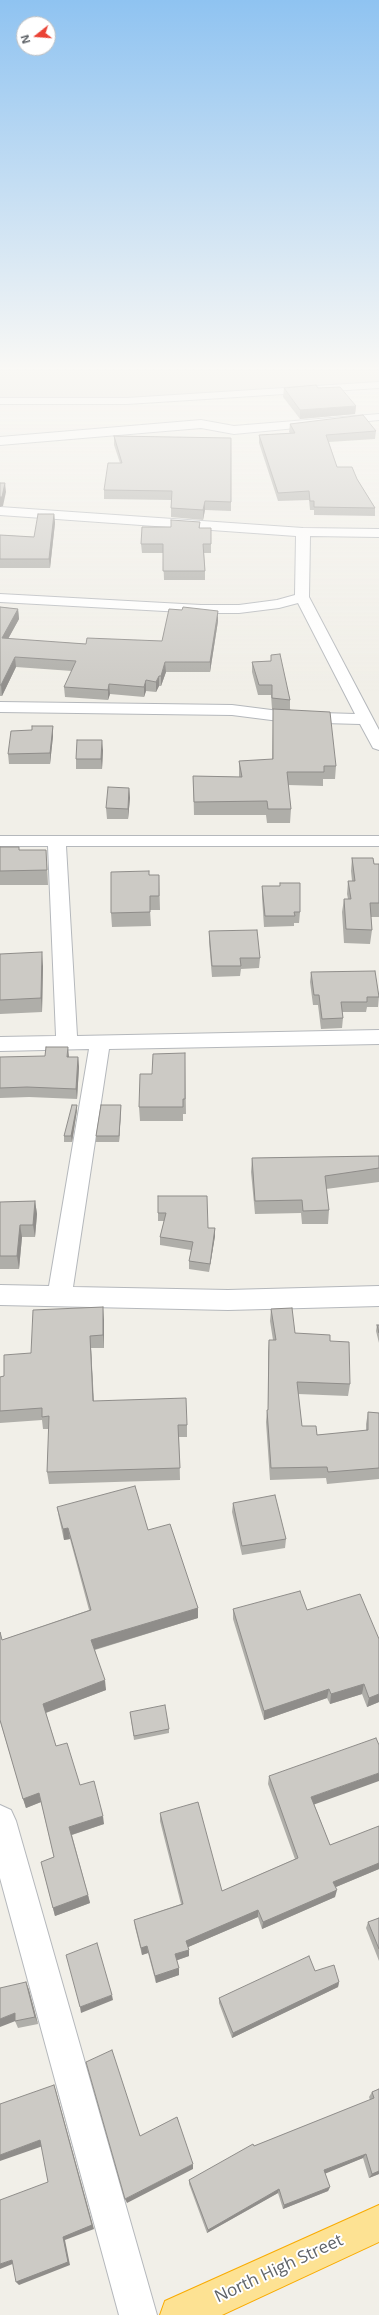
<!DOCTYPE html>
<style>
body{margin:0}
#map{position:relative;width:379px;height:2315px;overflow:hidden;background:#f1efe8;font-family:"Open Sans",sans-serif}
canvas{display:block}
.north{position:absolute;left:16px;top:16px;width:40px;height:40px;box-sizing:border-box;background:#fff;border:1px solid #bfc1c3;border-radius:50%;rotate:253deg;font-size:11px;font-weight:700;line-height:16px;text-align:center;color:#5f6368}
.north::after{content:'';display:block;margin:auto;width:14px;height:18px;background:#ea4335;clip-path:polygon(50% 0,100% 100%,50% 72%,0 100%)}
</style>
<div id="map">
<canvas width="379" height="2315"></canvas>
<div class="north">N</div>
</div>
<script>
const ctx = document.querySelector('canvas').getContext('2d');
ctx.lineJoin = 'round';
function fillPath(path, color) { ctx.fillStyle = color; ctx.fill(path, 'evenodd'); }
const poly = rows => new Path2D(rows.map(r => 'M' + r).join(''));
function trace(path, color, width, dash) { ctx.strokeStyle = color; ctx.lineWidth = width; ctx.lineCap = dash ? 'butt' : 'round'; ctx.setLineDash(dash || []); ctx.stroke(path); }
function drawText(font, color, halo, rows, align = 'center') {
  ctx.font = font + ' "Open Sans",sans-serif'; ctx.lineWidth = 4; ctx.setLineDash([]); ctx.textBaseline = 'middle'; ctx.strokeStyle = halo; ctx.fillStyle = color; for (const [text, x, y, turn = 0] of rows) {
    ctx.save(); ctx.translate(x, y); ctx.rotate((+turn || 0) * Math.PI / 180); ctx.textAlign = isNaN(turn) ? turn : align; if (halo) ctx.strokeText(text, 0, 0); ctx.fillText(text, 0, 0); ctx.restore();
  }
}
const education = poly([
 [0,370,379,370,379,384,119,400,0,398]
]);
const minor = poly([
 [379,382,379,388,127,404,0,404,0,398,127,398,379,382],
 [379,414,379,420,234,434,201,428,0,445,0,437,201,420,234,426,379,414],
 [0,507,303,528,379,529,379,537,310,536,309,597,379,730,379,750,373,748,360,724,287,722,232,715,0,712,0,702,232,705,287,712,355,714,298,603,279,608,239,613,201,613,0,602,0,594,201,605,239,605,277,600,295,595,296,536,0,515,0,507],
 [0,836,379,836,379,846,66,846,77,1036,379,1030,379,1044,109,1049,73,1287,228,1290,379,1286,379,1306,228,1310,0,1305,0,1285,49,1286,89,1049,0,1051,0,1037,56,1036,48,846,0,846,0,836],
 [0,1805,11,1810,16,1821,157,2315,119,2315,0,1878,0,1805]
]);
const highway = poly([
 [379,2205,379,2242,222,2315,160,2315,165,2301,379,2205]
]);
const wall = poly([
 [284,388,318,388,356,406,355,414,300,419,283,397],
 [290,424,376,431,375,439,329,442,337,467,357,479,375,508,375,516,314,515,314,510,310,510,309,500,278,501,259,443,259,435,290,433,289,432],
 [114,436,231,438,231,511,205,510,203,520,171,517,171,500,104,499,104,490,120,463,114,445],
 [54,514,55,523,50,568,0,568,0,535,34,537],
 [200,522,200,528,211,528,211,553,204,553,205,571,205,580,164,580,163,553,142,553,141,544,171,527],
 [0,607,18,609,19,619,8,639,86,644,162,641,218,621,210,672,166,672,161,686,159,686,156,692,146,691,144,697,110,694,108,700,65,697,64,687,72,671,16,667,2,696,0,696],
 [271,655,290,700,290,709,336,766,335,779,323,779,323,786,288,785,291,809,290,823,267,823,266,815,194,815,193,776,239,777,239,761,272,760,273,709,272,709,271,695,258,695,252,672,252,662,271,661],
 [53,726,53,736,50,764,9,764,8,754],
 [103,750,102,769,76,769,76,759],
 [129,788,130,798,128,819,107,819,106,808],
 [0,847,20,850,47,864,48,885,0,885],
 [352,858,374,864,379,864,379,917,371,917,372,930,370,944,344,943,342,912,344,899,348,899,347,894,348,881,352,881,351,871],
 [149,875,159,875,160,910,150,910,151,926,112,927,111,913],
 [280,883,300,912,299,923,294,923,294,926,264,927,262,897,262,886,280,886],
 [209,931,260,958,259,968,241,969,240,976,212,977,209,942],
 [0,954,43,966,42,1012,0,1014],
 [311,972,379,996,378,1007,367,1007,366,1012,342,1012,343,1018,342,1028,321,1029,318,1005,313,1005,310,982],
 [185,1053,186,1114,183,1114,183,1121,140,1121,139,1107],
 [0,1057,78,1057,79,1067,77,1099,29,1097,0,1098],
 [121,1105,121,1110,119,1142,96,1142,96,1136],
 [77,1110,72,1142,64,1142,64,1136],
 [379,1156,379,1182,326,1189,329,1210,328,1224,302,1224,301,1213,255,1214,251,1172,252,1158],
 [158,1196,208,1228,215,1228,215,1236,209,1272,189,1269,189,1261,191,1250,160,1245,160,1237,164,1221,158,1221],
 [35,1201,37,1214,35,1237,22,1237,19,1269,0,1269,0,1202],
 [271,1309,295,1333,330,1341,350,1384,348,1396,298,1394,302,1426,317,1435,366,1431,366,1424,368,1412,379,1413,379,1479,327,1484,326,1478,270,1480,266,1422,267,1410,268,1410,268,1352,269,1340,273,1340,270,1321],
 [104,1320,104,1348,91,1348,94,1401,187,1425,187,1437,179,1437,180,1480,49,1484,47,1472,49,1429,43,1429,42,1420,0,1423,0,1377,4,1376,31,1353],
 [377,1325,379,1325,379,1343,376,1331],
 [233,1503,286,1539,285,1548,242,1555,232,1512],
 [57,1507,148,1530,198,1608,198,1618,95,1650,106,1690,46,1713,56,1746,104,1824,72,1835,88,1895,90,1903,55,1916,41,1862,54,1857,41,1802,26,1808,0,1721,2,1640,89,1610,70,1539,64,1540,59,1518],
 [233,1609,307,1610,379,1639,379,1702,367,1707,362,1694,330,1704,327,1698,264,1720,233,1619],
 [130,1712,169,1729,169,1733,134,1740],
 [269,1776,314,1804,330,1845,379,1827,379,1869,336,1887,335,1897,262,1929,258,1917,188,1947,189,1956,177,1960,179,1975,156,1983,148,1953,142,1955,135,1927,134,1920,181,1904,160,1821,160,1813,222,1891,295,1859,268,1784],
 [379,1918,379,1961,366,1928,368,1922],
 [315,1971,339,1982,338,1987,232,2038,219,2003,219,1998],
 [26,1982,29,1990,38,2024,18,2028,15,2021],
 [379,2089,379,2174,369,2178,363,2158,325,2173,330,2187,328,2191,283,2209,278,2193,207,2233,189,2184,189,2180,254,2146,370,2100,369,2097,372,2092]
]);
const shadedWall = poly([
 [356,406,355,414,300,419,300,410],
 [5,483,6,492,3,506,0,507,0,497],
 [205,501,205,510,203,520,203,510],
 [54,514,55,523,50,568,49,559],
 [18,609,19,619,3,648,2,638],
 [218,611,218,621,210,672,210,662],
 [15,657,16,667,2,696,1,685],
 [165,662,166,672,161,686,161,676],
 [159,676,159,686,156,692,156,682],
 [146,680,146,691,144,697,144,687],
 [109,684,110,694,108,700,108,690],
 [53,726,53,736,50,764,50,753],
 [102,740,103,750,102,769,101,759],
 [129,788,130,798,128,819,128,809],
 [42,952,43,966,42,1012,41,998],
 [68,1047,69,1057,67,1057],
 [78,1057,79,1067,77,1099,76,1089],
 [77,1105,77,1110,72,1142,71,1136],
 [121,1105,121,1110,119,1142,119,1136],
 [35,1201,37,1214,35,1237,33,1225],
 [20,1225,22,1237,19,1269,17,1256],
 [215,1228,215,1236,209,1272,210,1264],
 [103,1307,104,1320,104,1348,103,1335],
 [90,1336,91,1348,94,1414,93,1401],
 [68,1528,70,1539,64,1540,63,1529],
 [198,1608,198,1618,93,1650,91,1640],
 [105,1680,106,1690,45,1713,43,1704],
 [364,1684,362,1694,330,1704,331,1694],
 [329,1689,327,1698,264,1720,264,1711],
 [379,1694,379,1702,367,1707,369,1698],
 [379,1773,379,1781,310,1806,311,1797],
 [39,1793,41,1802,26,1808,23,1799],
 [103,1816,104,1824,71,1835,69,1827],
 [379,1863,379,1869,331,1889,333,1882],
 [337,1890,335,1897,262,1929,263,1922],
 [88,1895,90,1903,55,1916,53,1908],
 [258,1910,258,1917,186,1948,186,1941],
 [147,1946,148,1953,142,1955,141,1948],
 [189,1950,189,1956,175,1961,175,1954],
 [179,1968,179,1975,156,1983,155,1976],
 [26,1982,29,1990,38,2024,35,2017],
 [339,1982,338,1987,232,2038,233,2033],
 [112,1995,113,2000,81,2013,80,2007],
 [15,2013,18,2020,0,2027,0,2019],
 [54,2085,56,2091,94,2229,65,2240,70,2265,19,2285,16,2282,63,2237],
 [40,2140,43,2146,0,2161,0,2155],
 [366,2154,363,2158,322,2175,324,2170],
 [193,2164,193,2169,127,2203,125,2199],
 [379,2171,379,2174,369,2178,372,2174],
 [330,2187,328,2191,283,2209,284,2205],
 [279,2189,278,2193,207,2233,208,2230],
 [12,2260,15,2263,0,2269,0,2264]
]);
const building = poly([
 [316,385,318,388,340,387,356,406,300,410,284,388,316,385],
 [363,415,376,431,326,435,337,467,352,467,357,479,375,508,314,507,314,501,310,501,309,491,278,493,259,435,295,433,290,424,363,415],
 [114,436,231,438,231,502,205,501,203,510,171,508,172,491,104,490,108,463,122,463,114,436],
 [0,483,5,483,2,497,0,497,0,483],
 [38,514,54,514,49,559,0,559,0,535,34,537,38,514],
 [171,520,200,522,199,528,211,528,211,544,203,544,205,571,163,571,163,544,141,544,142,527,171,527,171,520],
 [0,607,18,609,2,638,86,644,87,638,162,641,169,609,182,610,183,607,218,611,210,662,165,662,161,676,159,676,156,682,146,680,144,687,109,684,108,690,64,687,76,661,15,657,1,685,0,685,0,607],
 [280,654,290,700,272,698,272,685,259,685,252,662,271,661,271,655,280,654],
 [273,709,330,712,336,766,324,766,324,772,287,772,291,809,268,809,267,801,194,802,193,776,242,777,239,761,273,759,273,709],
 [32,726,53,726,50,753,8,754,11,731,32,730,32,726],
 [77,740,102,740,101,759,76,759,77,740],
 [108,787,129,788,128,809,106,808,108,787],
 [0,847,19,847,19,850,46,850,47,870,0,871,0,847],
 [352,858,373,858,374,864,379,864,379,903,370,903,372,930,346,929,344,899,351,899,348,881,355,881,352,858],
 [149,871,149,875,159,875,159,896,150,896,150,912,111,913,111,872,149,871],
 [280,883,300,883,300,912,294,912,295,916,265,916,262,886,280,886,280,883],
 [257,930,260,958,240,958,241,966,212,966,209,931,257,930],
 [42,952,41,998,0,1000,0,954,42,952],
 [375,971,379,997,367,997,367,1002,341,1002,343,1018,322,1019,319,995,314,995,311,972,375,971],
 [46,1047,68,1047,67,1057,78,1057,76,1089,27,1087,0,1088,0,1057,45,1056,46,1047],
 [185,1053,185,1099,183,1099,183,1107,139,1107,140,1074,152,1074,153,1054,185,1053],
 [72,1105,77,1105,71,1136,64,1136,72,1105],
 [101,1105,121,1105,119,1136,96,1136,101,1105],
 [379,1156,379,1168,325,1176,329,1210,303,1211,302,1200,255,1201,252,1158,379,1156],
 [158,1196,207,1196,208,1228,215,1228,210,1264,189,1261,193,1242,160,1237,166,1213,158,1213,158,1196],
 [35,1201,33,1225,20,1225,17,1256,0,1256,0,1202,35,1201],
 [103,1307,103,1335,90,1336,93,1401,186,1398,187,1425,178,1425,180,1468,47,1472,49,1416,42,1417,42,1408,0,1411,0,1377,4,1376,4,1355,31,1353,33,1310,103,1307],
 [292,1308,295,1333,330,1335,330,1341,349,1342,350,1384,297,1382,302,1426,316,1426,317,1435,368,1430,368,1412,379,1413,379,1468,328,1472,327,1467,271,1468,267,1410,268,1410,269,1340,276,1340,271,1309,292,1308],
 [377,1325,379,1325,379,1333,377,1325],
 [135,1486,148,1530,170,1524,198,1608,91,1640,105,1680,43,1704,56,1746,67,1743,80,1785,94,1781,103,1816,69,1827,88,1895,53,1908,41,1862,54,1857,39,1793,23,1799,0,1720,0,1632,2,1640,91,1610,68,1528,63,1529,57,1507,135,1486],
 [275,1495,286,1539,242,1546,233,1503,275,1495],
 [300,1591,307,1610,360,1594,379,1639,379,1694,369,1698,364,1684,331,1694,329,1689,264,1711,233,1609,300,1591],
 [165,1705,169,1729,134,1736,130,1712,165,1705],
 [376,1738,379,1745,379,1773,311,1797,330,1845,379,1826,379,1863,333,1882,337,1890,263,1922,258,1910,186,1941,189,1950,175,1954,179,1968,155,1976,147,1946,141,1948,134,1920,183,1904,160,1813,198,1802,222,1891,298,1858,269,1776,376,1738],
 [379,1918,379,1949,368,1922,379,1918],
 [97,1943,112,1995,80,2007,66,1955,97,1943],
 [309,1956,315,1971,334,1965,339,1982,233,2033,219,1998,309,1956],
 [26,1982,35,2017,15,2021,15,2013,0,2019,0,1988,26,1982],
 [112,2050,140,2136,177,2117,193,2164,125,2199,86,2062,112,2050],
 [54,2085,92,2225,63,2237,68,2262,16,2282,12,2260,0,2264,0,2200,48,2182,40,2140,0,2155,0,2104,54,2085],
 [379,2089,379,2171,372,2174,366,2154,324,2170,330,2187,284,2205,279,2189,208,2230,189,2180,253,2144,254,2146,374,2098,372,2092,379,2089]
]);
const nearStreetnames = [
 ["North High Street",279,2269,-25]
];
fillPath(education, '#e1ded6');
trace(minor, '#b5b8bc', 2);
trace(highway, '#f9ab00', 2);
fillPath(minor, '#fff');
fillPath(highway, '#fde293');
fillPath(wall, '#afaea9');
fillPath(shadedWall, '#8f8d8a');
fillPath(building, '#cccac5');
trace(building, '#8f8d8a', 1);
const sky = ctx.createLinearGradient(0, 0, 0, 694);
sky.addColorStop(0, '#8fc3f1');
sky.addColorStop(0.53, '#f9f8f5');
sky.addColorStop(1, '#f9f8f500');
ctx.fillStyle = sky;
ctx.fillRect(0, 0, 379, 694);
drawText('17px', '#5f6368', '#fff', nearStreetnames);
</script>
